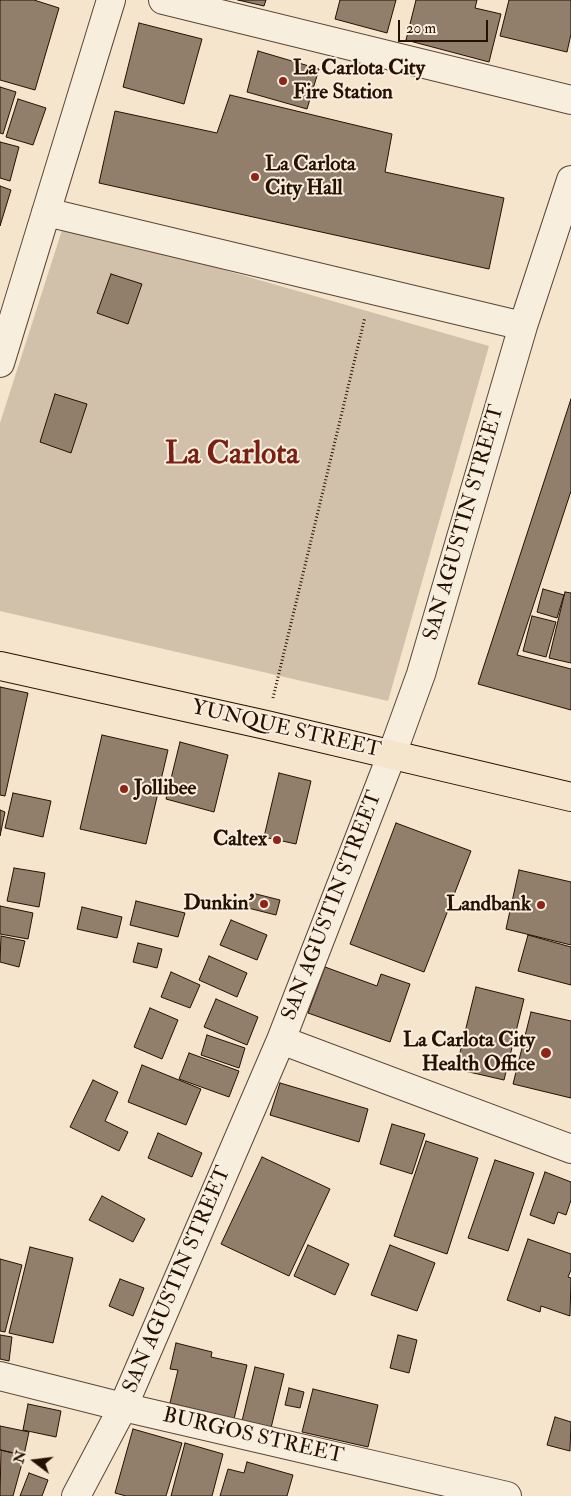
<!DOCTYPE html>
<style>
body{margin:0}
#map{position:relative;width:571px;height:1496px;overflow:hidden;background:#f5e5cc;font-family:"IM FELL Double Pica",serif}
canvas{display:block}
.north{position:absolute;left:10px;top:1436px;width:50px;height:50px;-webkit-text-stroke:4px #f8eede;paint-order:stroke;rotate:285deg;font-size:14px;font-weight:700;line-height:20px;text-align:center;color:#261002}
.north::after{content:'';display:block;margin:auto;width:18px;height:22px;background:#261002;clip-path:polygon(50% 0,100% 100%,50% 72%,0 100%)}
.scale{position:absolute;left:398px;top:20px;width:90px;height:22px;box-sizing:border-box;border:2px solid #261002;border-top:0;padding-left:6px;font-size:15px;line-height:18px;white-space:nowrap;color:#261002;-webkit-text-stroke:4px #f8eede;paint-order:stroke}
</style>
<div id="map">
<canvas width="571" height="1496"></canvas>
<div class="north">N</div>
<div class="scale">20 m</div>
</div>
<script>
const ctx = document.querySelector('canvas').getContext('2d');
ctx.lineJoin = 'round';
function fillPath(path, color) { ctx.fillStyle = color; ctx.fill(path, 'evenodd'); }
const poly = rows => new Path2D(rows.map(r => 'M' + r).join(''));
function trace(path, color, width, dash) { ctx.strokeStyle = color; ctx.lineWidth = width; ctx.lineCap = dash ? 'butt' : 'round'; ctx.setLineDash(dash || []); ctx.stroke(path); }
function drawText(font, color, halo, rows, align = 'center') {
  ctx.font = font + ' "IM FELL Double Pica",serif'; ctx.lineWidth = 4; ctx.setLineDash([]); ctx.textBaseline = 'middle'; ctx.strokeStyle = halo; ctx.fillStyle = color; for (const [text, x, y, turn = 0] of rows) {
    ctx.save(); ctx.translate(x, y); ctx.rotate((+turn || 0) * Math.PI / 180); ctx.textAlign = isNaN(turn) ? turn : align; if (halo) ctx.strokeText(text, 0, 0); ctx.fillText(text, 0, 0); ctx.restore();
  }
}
const green = poly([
 [64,224,489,346,388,701,0,611,0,423]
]);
const building = poly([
 [0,0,34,0,59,8,35,90,0,80,0,0],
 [238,0,266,0,264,6,238,0],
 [340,0,396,0,387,33,335,19,340,0],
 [416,0,477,0,475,8,501,14,489,62,406,40,416,0],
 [509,0,571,0,571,34,567,52,500,36,509,0],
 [139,23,202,39,184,104,123,87,139,23],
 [258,51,319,69,307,109,247,92,258,51],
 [0,87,16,92,3,134,0,133,0,87],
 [230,95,392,134,385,172,504,198,489,269,99,183,115,111,217,133,230,95],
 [18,99,46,108,33,145,6,137,18,99],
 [0,142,19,147,10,181,0,178,0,142],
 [0,186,11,190,0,226,0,186],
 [111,274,142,284,128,324,97,313,111,274],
 [55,394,87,404,71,453,40,442,55,394],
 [571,399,571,491,517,655,571,669,571,710,478,684,571,399],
 [543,589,564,595,557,618,537,612,543,589],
 [565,592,571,593,571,663,549,658,565,592],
 [532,616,556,622,546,657,523,651,532,616],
 [0,687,28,693,5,796,0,795,0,687],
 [102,735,168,750,146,844,80,829,102,735],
 [180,742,228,755,214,812,166,799,180,742],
 [279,773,311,781,296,844,264,837,279,773],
 [13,793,51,801,43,837,5,828,13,793],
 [0,810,5,812,0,836,0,810],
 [396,823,471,851,424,972,350,944,396,823],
 [14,868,45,873,39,907,7,901,14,868],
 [519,870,571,882,571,945,506,929,519,870],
 [252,893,280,900,276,915,248,908,252,893],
 [136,901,185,913,178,937,130,925,136,901],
 [0,906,33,913,28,939,0,934,0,906],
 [82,907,122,917,117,938,77,929,82,907],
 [231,920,267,935,257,960,220,945,231,920],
 [528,935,571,947,571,985,518,971,528,935],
 [1,936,25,941,19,967,0,962,1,936],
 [138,943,162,949,157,968,133,962,138,943],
 [209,956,247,973,237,997,199,980,209,956],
 [325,967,377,986,381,974,410,984,390,1042,308,1013,325,967],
 [171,972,200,985,190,1008,161,997,171,972],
 [476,987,524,999,504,1080,456,1069,476,987],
 [216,999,258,1017,247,1045,204,1027,216,999],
 [150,1008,178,1020,162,1059,134,1047,150,1008],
 [531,1012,571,1021,571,1098,513,1084,531,1012],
 [207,1035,245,1048,239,1068,201,1055,207,1035],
 [189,1053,239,1071,229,1097,179,1079,189,1053],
 [142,1065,201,1089,186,1125,128,1102,142,1065],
 [93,1080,118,1092,105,1121,128,1132,119,1151,70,1127,93,1080],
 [280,1083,368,1109,359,1142,270,1115,280,1083],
 [392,1124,425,1134,412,1174,380,1164,392,1124],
 [158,1133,202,1153,192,1177,148,1158,158,1133],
 [426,1141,478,1158,447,1254,394,1236,426,1141],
 [262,1157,330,1189,289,1276,221,1244,262,1157],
 [495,1160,534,1173,508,1251,468,1238,495,1160],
 [545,1172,571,1182,571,1200,566,1215,558,1212,554,1224,530,1215,545,1172],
 [102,1196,145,1219,133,1242,89,1220,102,1196],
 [528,1239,571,1254,571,1270,568,1277,571,1278,570,1316,541,1306,540,1312,507,1300,528,1239],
 [308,1245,349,1264,335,1295,294,1276,308,1245],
 [390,1245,435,1263,417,1311,371,1295,390,1245],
 [30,1247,73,1258,53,1343,9,1333,30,1247],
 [0,1259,22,1265,5,1332,0,1331,0,1259],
 [120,1279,144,1288,133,1316,109,1306,120,1279],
 [0,1335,12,1337,9,1361,0,1359,0,1335],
 [398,1335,417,1340,409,1373,390,1368,398,1335],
 [176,1343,212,1352,211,1357,247,1365,234,1419,170,1403,178,1370,170,1369,176,1343],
 [255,1367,284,1374,271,1428,242,1421,255,1367],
 [289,1388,304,1392,300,1408,285,1405,289,1388],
 [313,1389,378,1405,368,1447,302,1432,313,1389],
 [28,1404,61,1411,56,1437,23,1430,28,1404],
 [555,1417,571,1422,570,1451,547,1445,555,1417],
 [0,1426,29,1432,24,1455,0,1450,0,1426],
 [133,1429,182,1443,166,1496,126,1496,115,1493,133,1429],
 [185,1443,223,1454,212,1496,171,1496,185,1443],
 [1,1450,24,1456,13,1496,0,1496,1,1450],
 [247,1462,293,1475,287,1496,220,1496,228,1469,244,1473,247,1462],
 [29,1473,48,1480,42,1496,20,1496,29,1473]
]);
const path = poly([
 [273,698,365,317]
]);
const minor = poly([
 [163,0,571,100],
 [46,212,523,326],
 [0,363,111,0],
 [281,1040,571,1149],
 [0,1376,123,1407,507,1496],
 [76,1496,123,1407,281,1040,392,754,421,674,523,326,571,180]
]);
const major = poly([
 [0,666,266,725,571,797]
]);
const markers = [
 [283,81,5,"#8f2418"],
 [255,177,5,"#8f2418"],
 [124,789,5,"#8f2418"],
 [277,840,5,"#8f2418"],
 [264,904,5,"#8f2418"],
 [541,905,5,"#8f2418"],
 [546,1053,6,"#8f2418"]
];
const poiNames = [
 ["La Carlota City",293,69,"left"],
 ["Fire Station",293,93,"left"],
 ["La Carlota",265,165,"left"],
 ["City Hall",265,189,"left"],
 ["Jollibee",134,789,"left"],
 ["Caltex",267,840],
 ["Dunkin'",254,904],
 ["Landbank",531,905],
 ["La Carlota City",535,1041],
 ["Health Office",535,1065]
];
const streetNames = [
 ["SAN AGUSTIN STREET",465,523,-74],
 ["YUNQUE STREET",286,730,13],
 ["SAN AGUSTIN STREET",333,906,-69],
 ["SAN AGUSTIN STREET",178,1280,-67],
 ["BURGOS STREET",253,1437,13]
];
const townNames = [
 ["La Carlota",232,456]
];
fillPath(green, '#d2c1aa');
fillPath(building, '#927f6b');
trace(building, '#261002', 1);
trace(minor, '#5a4534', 30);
trace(major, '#261002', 30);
trace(path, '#261002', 3, [1, 2.5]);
trace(minor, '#f8eede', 28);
trace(major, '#f5e5cc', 28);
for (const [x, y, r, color] of markers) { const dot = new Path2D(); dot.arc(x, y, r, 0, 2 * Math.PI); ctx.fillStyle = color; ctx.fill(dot); trace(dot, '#f8eede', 2); }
drawText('bold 21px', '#261002', '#f8eede', poiNames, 'right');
drawText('21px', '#261002', '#f8eede', streetNames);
drawText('bold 31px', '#7a1f14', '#f8eede', townNames);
</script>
